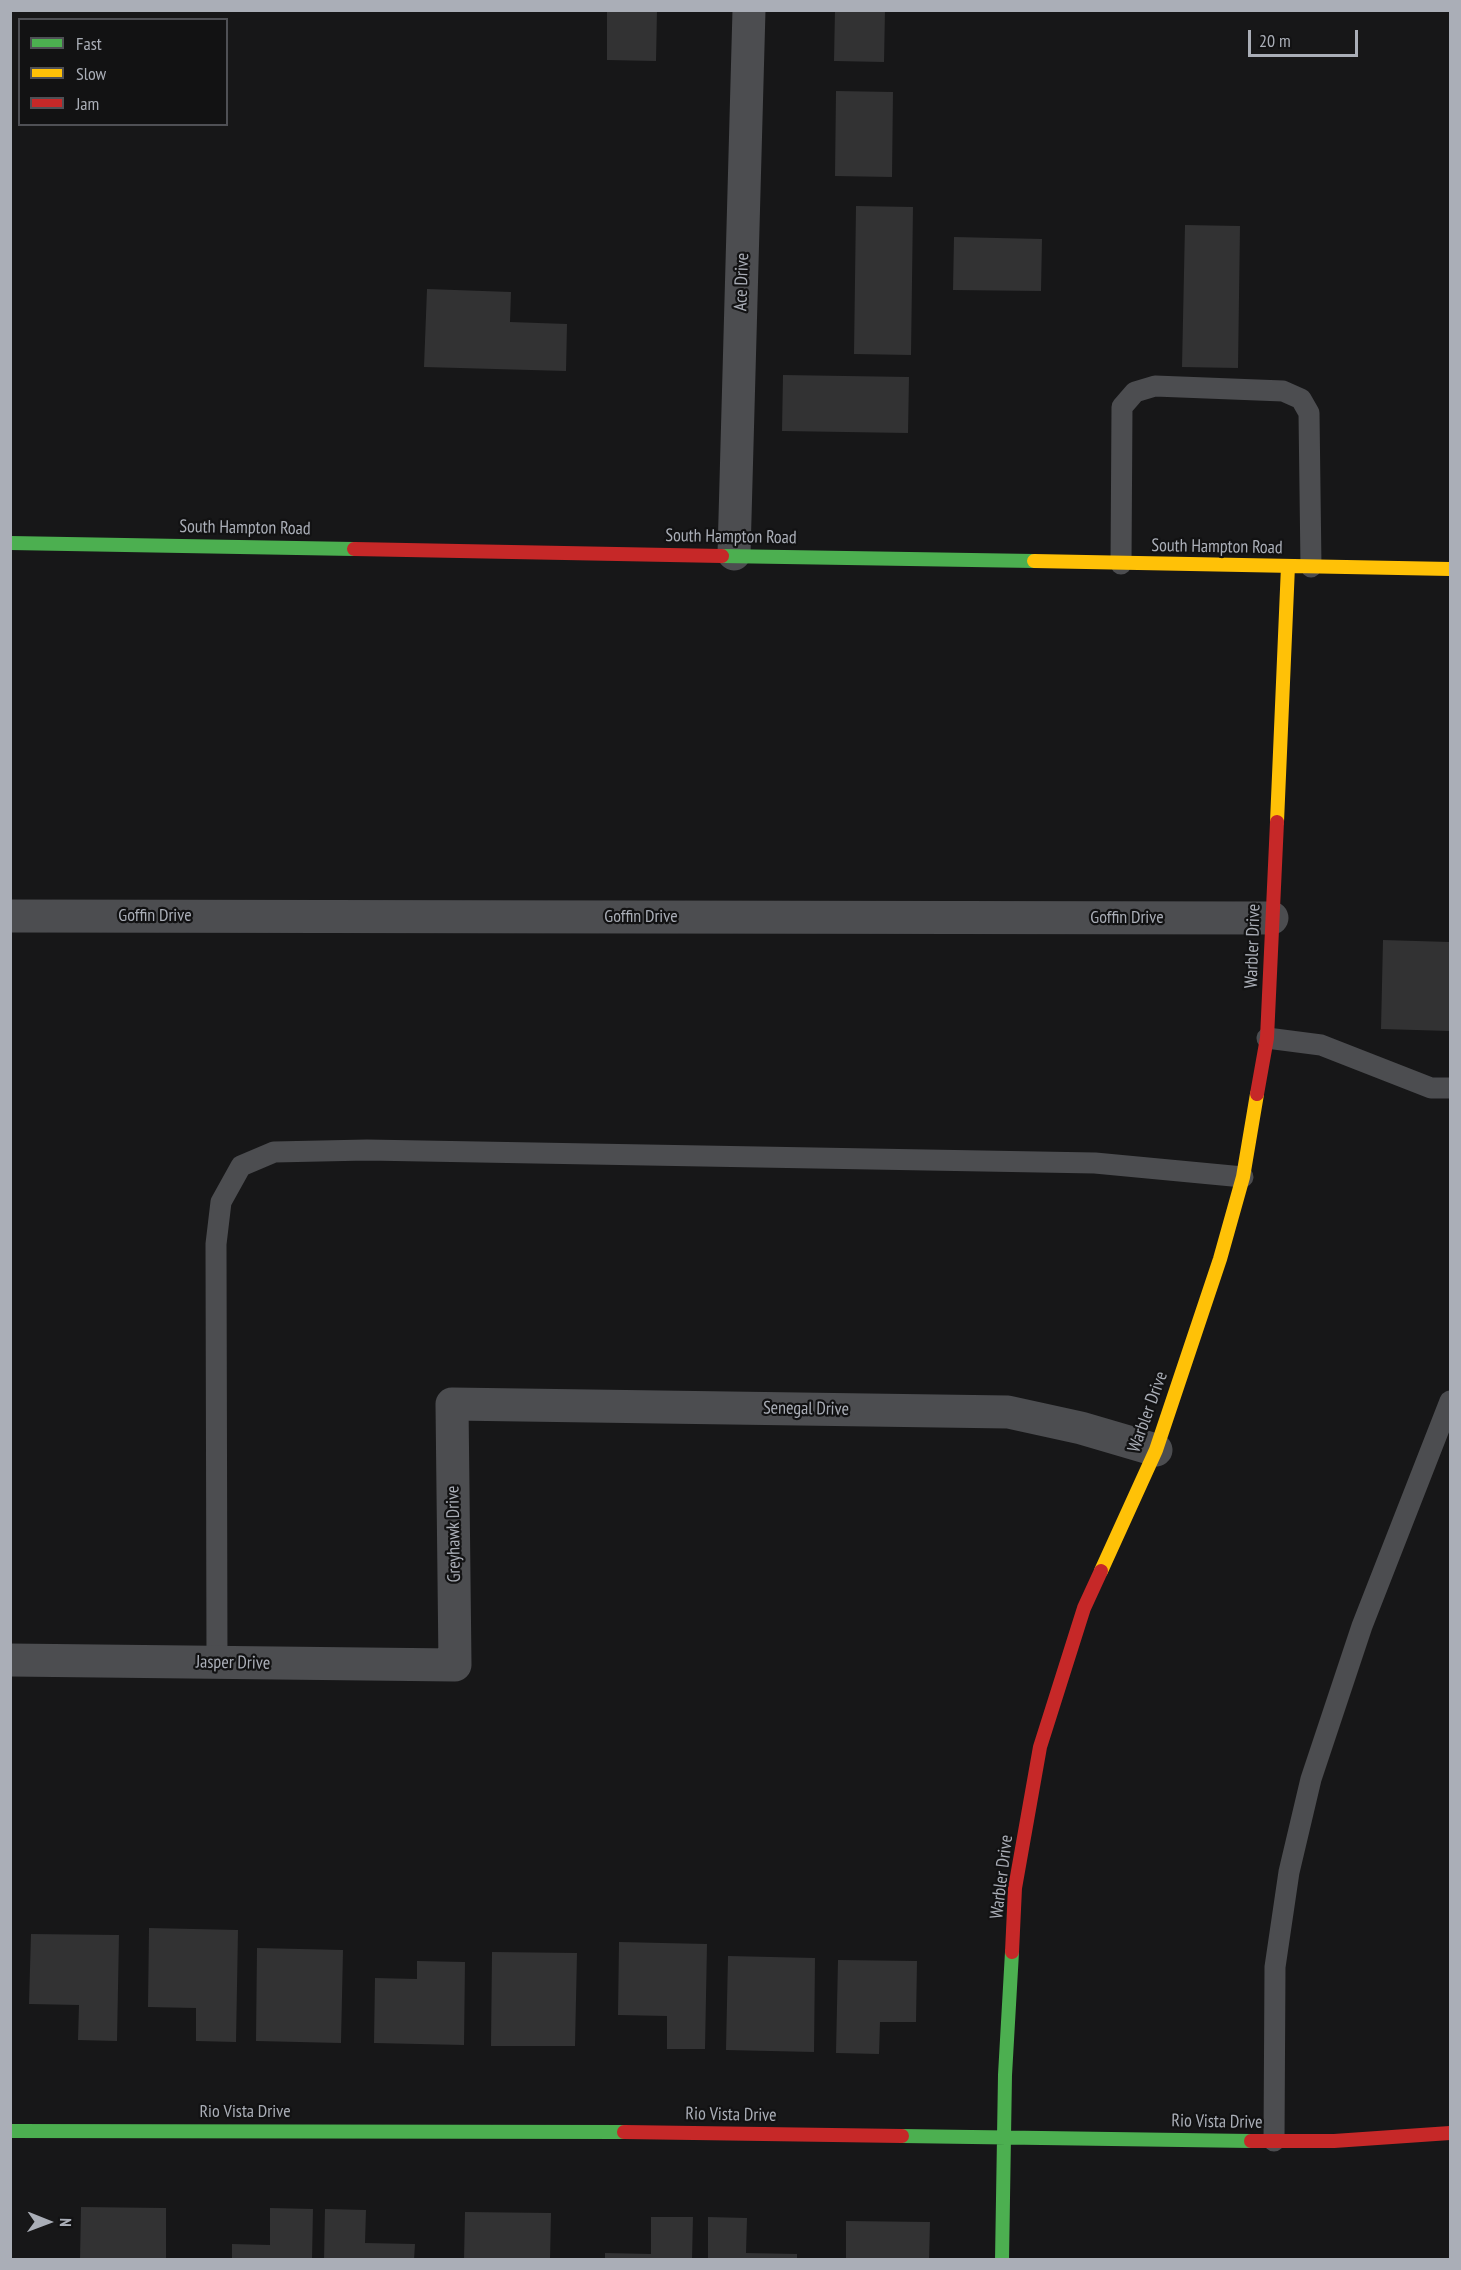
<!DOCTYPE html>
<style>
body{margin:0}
#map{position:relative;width:1461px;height:2270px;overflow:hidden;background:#171718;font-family:"PT Sans Narrow",sans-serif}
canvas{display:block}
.frame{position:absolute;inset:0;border:12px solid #aaaeb7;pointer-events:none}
.legend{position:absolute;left:18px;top:18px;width:210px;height:108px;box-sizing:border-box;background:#121213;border:2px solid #4f5055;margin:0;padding:8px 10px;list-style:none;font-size:18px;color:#aaaeb7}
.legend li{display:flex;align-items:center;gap:12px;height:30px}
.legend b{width:30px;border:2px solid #4f5055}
.north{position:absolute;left:18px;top:2192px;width:60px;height:60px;-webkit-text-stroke:4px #121213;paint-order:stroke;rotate:91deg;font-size:16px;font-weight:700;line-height:24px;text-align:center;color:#aaaeb7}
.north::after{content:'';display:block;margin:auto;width:21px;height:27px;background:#aaaeb7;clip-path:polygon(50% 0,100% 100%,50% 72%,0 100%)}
.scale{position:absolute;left:1248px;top:30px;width:110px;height:27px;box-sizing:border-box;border:3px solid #aaaeb7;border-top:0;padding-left:8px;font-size:18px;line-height:21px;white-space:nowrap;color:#aaaeb7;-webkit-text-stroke:4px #121213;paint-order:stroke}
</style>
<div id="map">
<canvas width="1461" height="2270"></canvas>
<div class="frame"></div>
<ul class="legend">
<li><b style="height:8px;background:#4caf50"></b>Fast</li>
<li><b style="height:8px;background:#ffc107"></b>Slow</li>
<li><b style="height:8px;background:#c62828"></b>Jam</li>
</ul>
<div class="north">N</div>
<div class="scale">20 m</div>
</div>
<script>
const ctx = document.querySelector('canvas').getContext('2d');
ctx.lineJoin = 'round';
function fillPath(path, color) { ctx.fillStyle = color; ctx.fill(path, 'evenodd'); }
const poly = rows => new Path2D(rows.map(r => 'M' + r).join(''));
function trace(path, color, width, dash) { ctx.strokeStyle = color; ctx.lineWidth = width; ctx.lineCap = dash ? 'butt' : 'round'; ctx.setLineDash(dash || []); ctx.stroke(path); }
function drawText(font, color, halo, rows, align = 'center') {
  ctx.font = font + ' "PT Sans Narrow",sans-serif'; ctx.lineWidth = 4.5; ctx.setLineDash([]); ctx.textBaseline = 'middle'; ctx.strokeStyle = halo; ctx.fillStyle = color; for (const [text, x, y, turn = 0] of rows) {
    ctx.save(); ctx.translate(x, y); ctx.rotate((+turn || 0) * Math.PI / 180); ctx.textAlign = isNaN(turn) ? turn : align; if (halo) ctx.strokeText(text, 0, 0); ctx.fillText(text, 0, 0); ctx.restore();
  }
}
const building = poly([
 [607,10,657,10,656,61,607,60],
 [835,10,885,10,884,62,834,61],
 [836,91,893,92,892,177,835,176],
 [856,206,913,207,911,355,854,354],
 [1185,225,1240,226,1238,368,1182,367],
 [954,237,1042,239,1041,291,953,290],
 [427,289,511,292,510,322,567,324,566,371,424,367],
 [783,375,909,377,908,433,782,431],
 [1383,940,1450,942,1450,1031,1381,1029],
 [149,1928,238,1930,236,2042,196,2041,196,2008,148,2007],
 [31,1934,119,1935,117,2041,78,2040,79,2005,29,2004],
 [619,1942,707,1944,705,2049,667,2049,667,2016,618,2015],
 [257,1948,343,1950,341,2043,256,2041],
 [492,1952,577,1953,575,2046,491,2046],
 [728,1956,815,1958,814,2052,726,2050],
 [838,1960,917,1961,916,2022,880,2022,879,2054,836,2053],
 [417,1961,465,1962,464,2045,374,2043,375,1978,417,1979],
 [81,2207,166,2208,166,2260,80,2260],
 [270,2208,313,2209,312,2260,232,2260,232,2244,270,2245],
 [325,2209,366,2210,365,2243,415,2244,414,2260,324,2260],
 [465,2212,551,2213,550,2260,464,2260],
 [651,2217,693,2217,692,2260,605,2260,605,2253,651,2254],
 [708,2217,747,2218,746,2253,797,2254,797,2260,708,2260],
 [846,2221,930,2222,929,2260,846,2260]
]);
const lane = poly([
 [1121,564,1122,407,1135,392,1155,386,1283,391,1301,399,1309,413,1311,567],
 [1267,1038,1321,1045,1431,1088,1450,1088],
 [217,1663,216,1244,221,1202,241,1166,274,1152,367,1150,1095,1163,1243,1177],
 [1274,2141,1275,1967,1289,1872,1311,1779,1362,1626,1450,1401]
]);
const street = poly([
 [734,554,749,10],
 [10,916,1272,918],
 [10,1660,455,1665,452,1404,1008,1412,1081,1428,1156,1450]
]);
const fast = poly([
 [10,543,354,549],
 [722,556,1034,561],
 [10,2131,624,2132],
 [902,2136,1251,2141],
 [1002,2260,1005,2075,1012,1952]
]);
const slow = poly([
 [1034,561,1450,569],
 [1277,822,1288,566],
 [1101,1571,1156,1450,1220,1259,1243,1177,1257,1094]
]);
const jam = poly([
 [354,549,722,556],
 [1257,1094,1267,1038,1277,822],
 [1012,1952,1015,1888,1040,1747,1084,1608,1101,1571],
 [624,2132,902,2136],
 [1251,2141,1334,2141,1450,2133]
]);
const streetNames = [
 ["Ace Drive",742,282,-88],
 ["South Hampton Road",245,528,1],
 ["South Hampton Road",731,537,1],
 ["South Hampton Road",1217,547,1],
 ["Goffin Drive",155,916],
 ["Goffin Drive",641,917],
 ["Goffin Drive",1127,918],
 ["Warbler Drive",1253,946,-88],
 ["Senegal Drive",806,1409,1],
 ["Warbler Drive",1148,1412,-70],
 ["Greyhawk Drive",454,1534,-91],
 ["Jasper Drive",233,1663,1],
 ["Warbler Drive",1002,1877,-83],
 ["Rio Vista Drive",245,2112],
 ["Rio Vista Drive",731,2115,1],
 ["Rio Vista Drive",1217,2122,1]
];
fillPath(building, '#323233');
trace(lane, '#4c4d50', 21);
trace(street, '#4c4d50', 33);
trace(fast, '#4caf50', 14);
trace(slow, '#ffc107', 14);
trace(jam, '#c62828', 14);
drawText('18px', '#aaaeb7', '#121213', streetNames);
</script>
